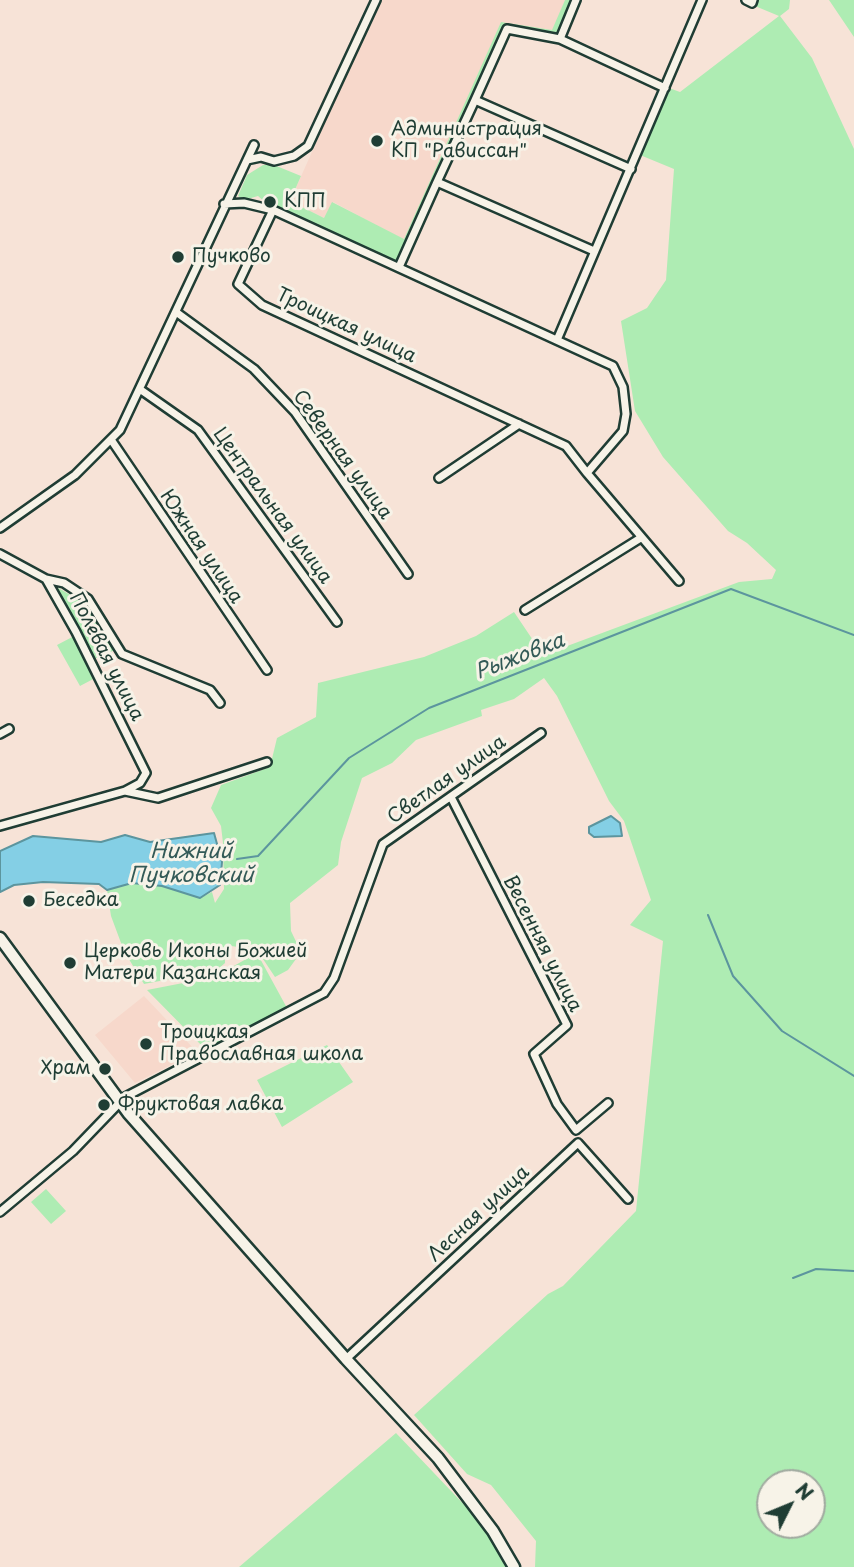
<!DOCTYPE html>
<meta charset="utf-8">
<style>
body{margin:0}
#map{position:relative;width:854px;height:1567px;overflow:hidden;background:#f7e3d7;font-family:"Playpen Sans",sans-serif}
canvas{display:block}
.north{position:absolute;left:756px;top:1469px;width:70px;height:70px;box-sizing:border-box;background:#f7f3e8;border:2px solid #a1aaa0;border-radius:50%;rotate:47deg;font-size:19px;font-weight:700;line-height:28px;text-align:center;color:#1f3d34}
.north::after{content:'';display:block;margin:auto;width:24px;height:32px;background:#1f3d34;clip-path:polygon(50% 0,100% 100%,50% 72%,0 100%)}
</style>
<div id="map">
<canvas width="854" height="1567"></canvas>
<div class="north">N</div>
</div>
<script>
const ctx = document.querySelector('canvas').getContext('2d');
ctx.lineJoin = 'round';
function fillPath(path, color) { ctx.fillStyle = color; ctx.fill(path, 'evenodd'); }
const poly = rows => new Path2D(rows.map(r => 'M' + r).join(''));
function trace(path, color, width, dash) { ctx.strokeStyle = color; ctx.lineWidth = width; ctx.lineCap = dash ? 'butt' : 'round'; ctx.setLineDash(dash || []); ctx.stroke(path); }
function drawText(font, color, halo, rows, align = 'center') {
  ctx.font = font + ' "Playpen Sans",sans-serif'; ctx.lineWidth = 6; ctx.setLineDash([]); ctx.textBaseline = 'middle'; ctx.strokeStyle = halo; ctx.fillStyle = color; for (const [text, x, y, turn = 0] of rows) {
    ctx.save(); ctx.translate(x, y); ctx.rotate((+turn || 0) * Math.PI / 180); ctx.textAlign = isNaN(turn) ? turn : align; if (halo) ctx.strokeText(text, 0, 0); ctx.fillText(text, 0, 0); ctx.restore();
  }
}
const built = poly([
 [380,0,565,0,553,31,501,23,404,240,333,202,324,218,290,201],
 [144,996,197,1052,135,1083,95,1035]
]);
const green = poly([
 [565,0,573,0,561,32,555,35,505,26,399,261,395,262,271,206,274,201,269,198,266,203,258,196,244,200,238,196,247,175,263,165,274,165,301,176,290,201,324,218,332,202,404,239,501,22,552,30],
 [758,0,790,0,789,9,780,16,812,58,854,149,854,1567,535,1567,536,1541,491,1485,467,1474,414,1415,548,1294,563,1286,636,1211,663,941,630,925,651,900,624,821,609,801,557,696,544,678,514,699,481,710,482,716,416,740,392,763,362,778,341,842,338,865,290,903,291,931,301,952,288,970,275,977,257,950,225,945,225,963,217,970,144,984,124,951,111,916,107,890,132,883,162,886,200,898,212,892,215,903,224,889,223,843,221,826,211,808,221,785,270,767,277,738,316,717,318,683,424,657,476,636,514,612,543,655,739,582,772,579,776,570,747,543,728,531,663,457,635,411,621,321,647,308,666,280,674,169,640,155,669,88,680,92,779,16,755,6],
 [770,1483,812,1483,812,1525,770,1525],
 [829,0,854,0,854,37],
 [55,586,91,607,115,650,94,659],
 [76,635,97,677,80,686,57,645],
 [257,953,287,1008,205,1049,147,990,214,977],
 [327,1045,353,1082,282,1127,257,1080],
 [46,1189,66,1211,51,1224,31,1202],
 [396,1433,471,1512,510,1567,239,1567]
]);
const water = poly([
 [611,816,620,823,622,836,594,837,589,833,589,827,611,816],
 [214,833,222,862,220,885,200,898,162,886,132,883,107,890,99,884,43,882,14,885,0,892,0,851,33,836,101,842,125,835,150,842,214,833]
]);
const stream = poly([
 [237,859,258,856,349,758,429,708,731,589,854,635],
 [708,915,733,976,782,1031,854,1076],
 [793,1278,816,1269,854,1271]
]);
const street = poly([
 [746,0,752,3,753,0],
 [560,39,576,0],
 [475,100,437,182,594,251],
 [247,160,261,157,274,161,294,156,308,146,376,0],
 [631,169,475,100,507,29,560,39,665,88],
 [224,204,244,203,273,210],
 [273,210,613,366,623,387,626,414,623,431,587,473,566,446,262,305,238,284,273,210],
 [399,267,437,182],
 [176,312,254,369,295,412,408,574],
 [557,340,702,0],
 [141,390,198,430,337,622],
 [112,441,267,670],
 [587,473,679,581],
 [439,478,519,424],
 [0,528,75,475,120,430,254,145],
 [0,554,46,579,76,632,146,773,140,783,125,791],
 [46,579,64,583,88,599,122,654,210,690,220,703],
 [525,610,639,539],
 [0,734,9,729],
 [451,797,567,1025,534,1054,557,1104,576,1130,608,1103],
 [0,826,125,791,158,798,267,762],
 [0,1212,73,1151,125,1097,324,993,334,978,383,844,541,733],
 [346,1359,578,1143,628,1199]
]);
const secondary = poly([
 [0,938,129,1114,346,1359,438,1458,493,1531,514,1567]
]);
const markers = [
 [377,141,7,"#1f3d34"],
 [270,202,7,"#1f3d34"],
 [178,257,7,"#1f3d34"],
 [29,901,7,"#1f3d34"],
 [70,963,7,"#1f3d34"],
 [146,1044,7,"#1f3d34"],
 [105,1069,7,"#1f3d34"],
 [104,1105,7,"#1f3d34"]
];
const poiNames = [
 ["Администрация",391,130],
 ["КП \"Рависсан\"",391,152],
 ["КПП",284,202],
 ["Пучково",192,257],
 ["Беседка",43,901],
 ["Церковь Иконы Божией",84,952],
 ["Матери Казанская",84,974],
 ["Троицкая",160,1033],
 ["Православная школа",160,1055],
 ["Храм",91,1069,"right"],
 ["Фруктовая лавка",118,1105]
];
const streetNames = [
 ["Троицкая улица",346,326,25],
 ["Северная улица",342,455,54],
 ["Центральная улица",272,506,54],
 ["Южная улица",201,547,56],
 ["Полевая улица",106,657,63],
 ["Светлая улица",447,780,-35],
 ["Весенняя улица",542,944,63],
 ["Лесная улица",479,1214,-43]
];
const waterNames = [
 ["Рыжовка",520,657,-21],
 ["Нижний",191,852],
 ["Пучковский",191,876]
];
fillPath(built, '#f7d8cb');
fillPath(green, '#aeecb3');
fillPath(water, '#84cfe5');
trace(water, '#5c959e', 2);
trace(stream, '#5c959e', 2);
trace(street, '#1f3d34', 12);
trace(secondary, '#1f3d34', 15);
trace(street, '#f7f3e8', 7);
trace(secondary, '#f7f3e8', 10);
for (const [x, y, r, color] of markers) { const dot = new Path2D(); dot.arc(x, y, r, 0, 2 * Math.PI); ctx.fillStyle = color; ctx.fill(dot); trace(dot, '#f7f3e8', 2.5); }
drawText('19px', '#1f3d34', '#f7f3e8', poiNames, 'left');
drawText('19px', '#1f3d34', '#f7f3e8', streetNames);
drawText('italic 21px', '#335a57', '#f7f3e8', waterNames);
</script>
